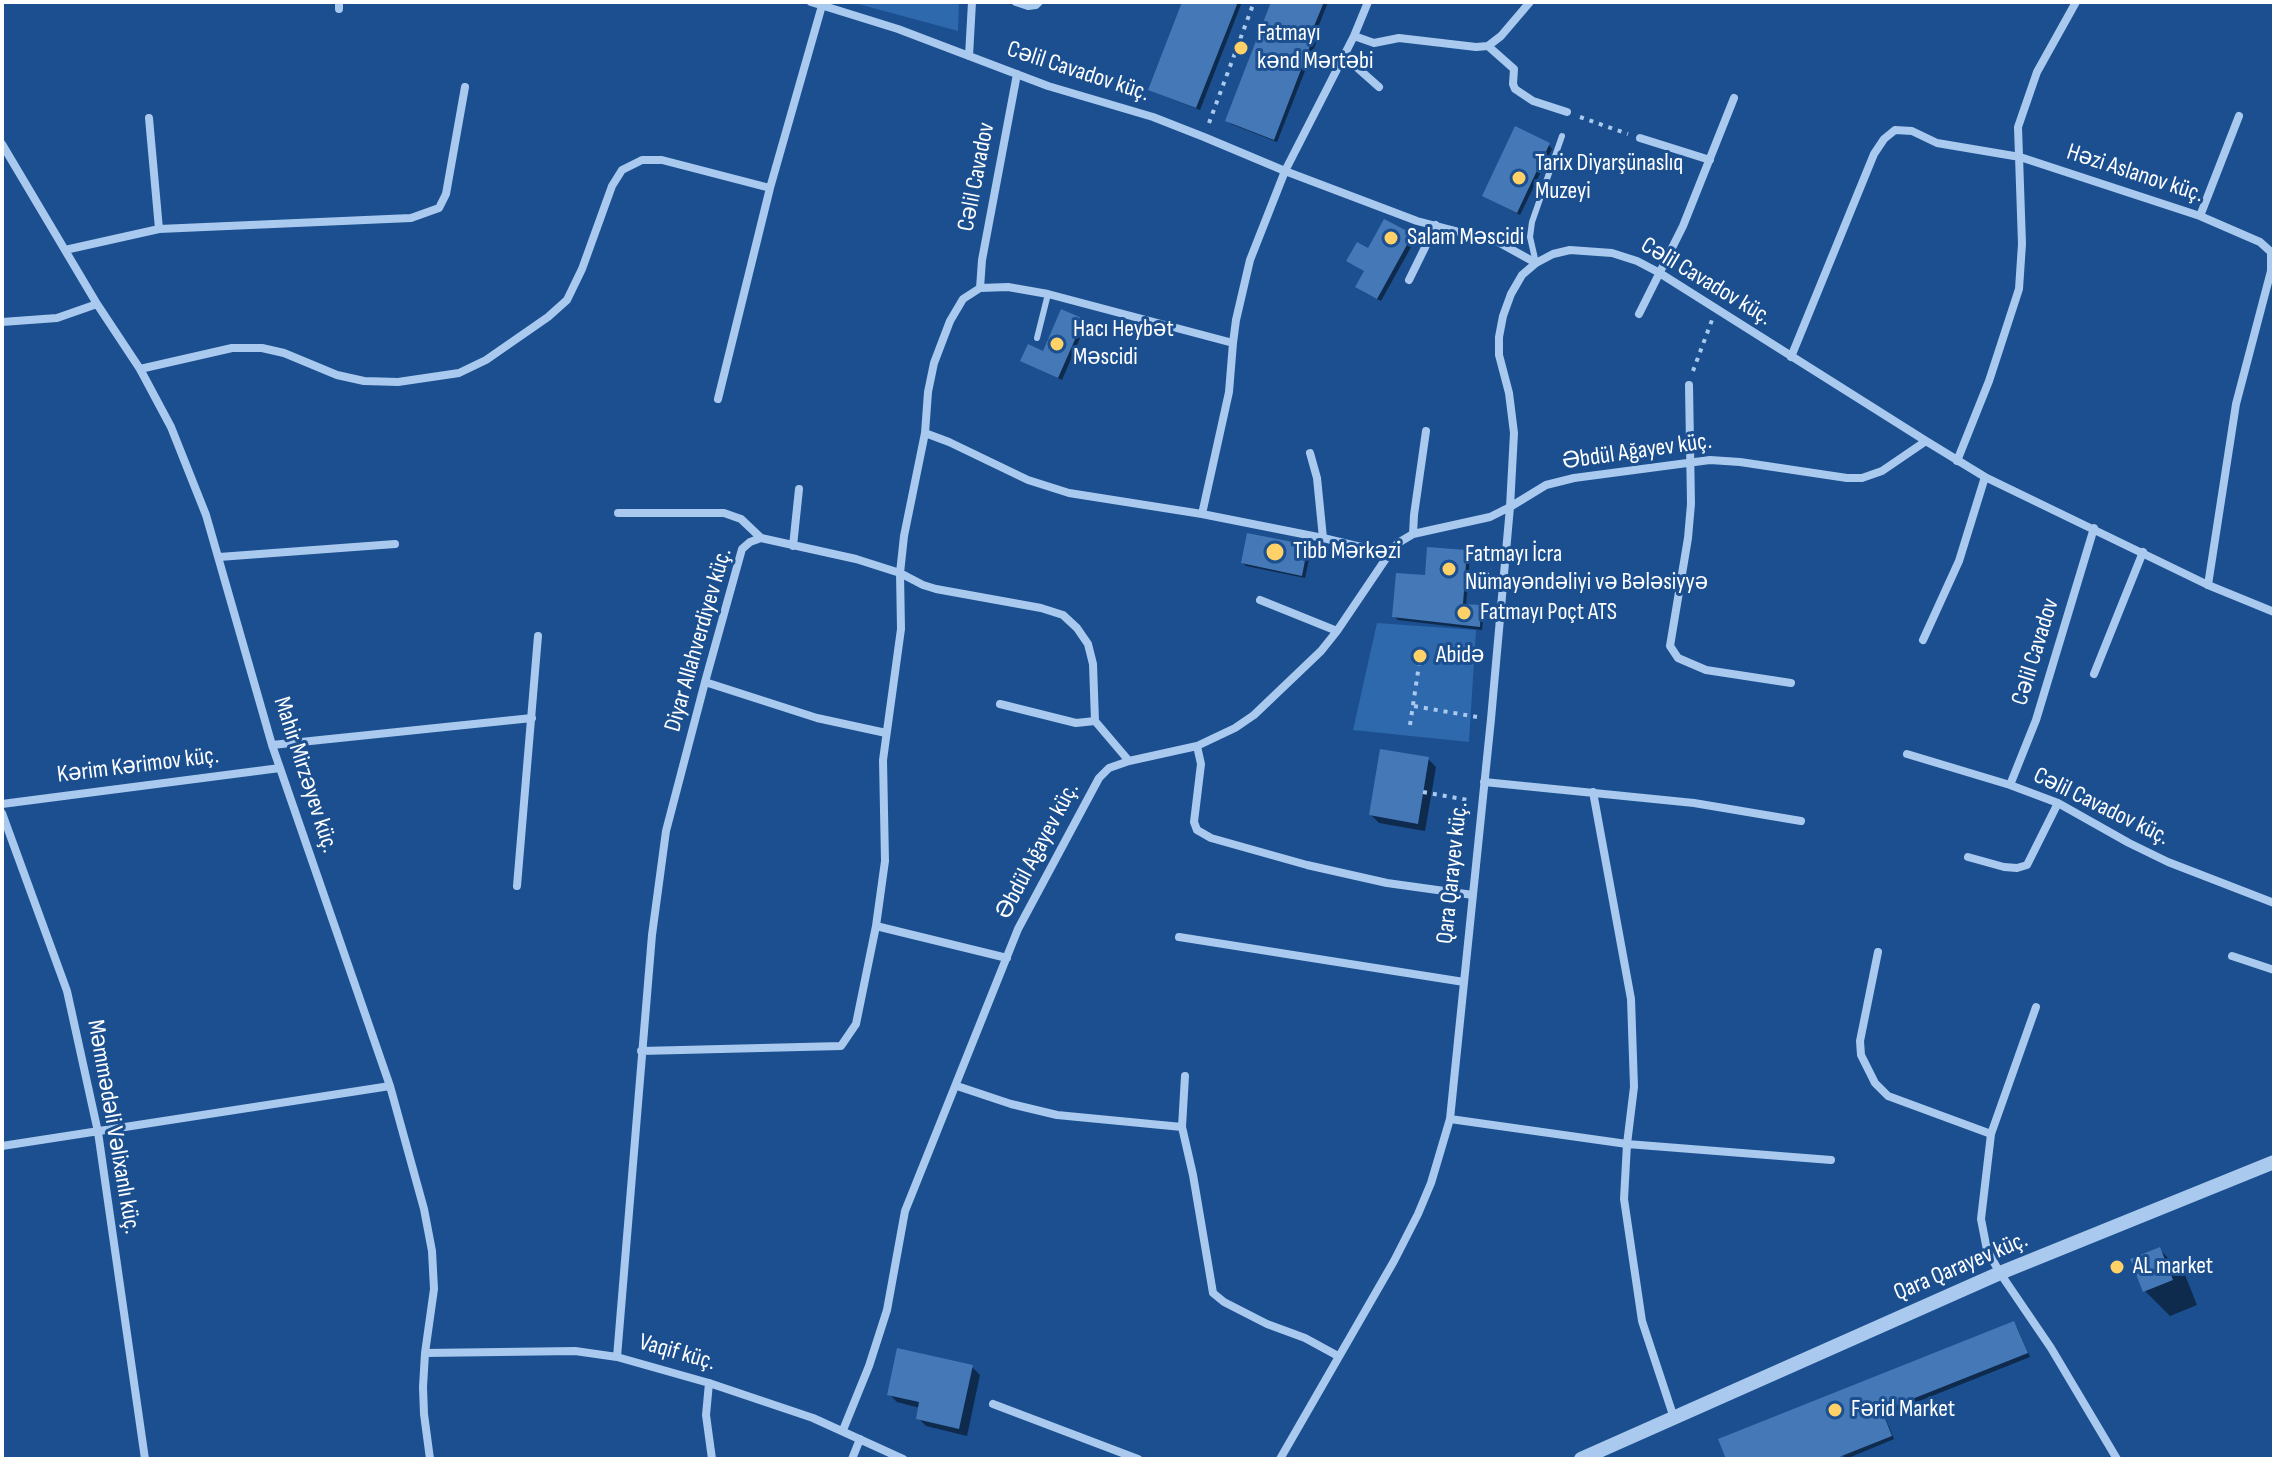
<!DOCTYPE html>
<meta charset="utf-8">
<style>
body{margin:0}
#map{position:relative;width:2276px;height:1461px;overflow:hidden;background:#1b4f8f;font-family:"Sofia Sans Condensed",sans-serif}
canvas{display:block}
.frame{position:absolute;inset:0;border:4px solid #fff;pointer-events:none}
</style>
<div id="map">
<canvas width="2276" height="1461"></canvas>
<div class="frame"></div>
</div>
<script>
const ctx = document.querySelector('canvas').getContext('2d');
ctx.lineJoin = 'round';
function fillPath(path, color) { ctx.fillStyle = color; ctx.fill(path, 'evenodd'); }
const poly = rows => new Path2D(rows.map(r => 'M' + r).join(''));
function trace(path, color, width, dash) { ctx.strokeStyle = color; ctx.lineWidth = width; ctx.lineCap = dash ? 'butt' : 'round'; ctx.setLineDash(dash || []); ctx.stroke(path); }
function drawText(font, color, halo, rows, align = 'center') {
  ctx.font = font + ' "Sofia Sans Condensed",sans-serif'; ctx.lineWidth = 6; ctx.setLineDash([]); ctx.textBaseline = 'middle'; ctx.strokeStyle = halo; ctx.fillStyle = color; for (const [text, x, y, turn = 0] of rows) {
    ctx.save(); ctx.translate(x, y); ctx.rotate((+turn || 0) * Math.PI / 180); ctx.textAlign = isNaN(turn) ? turn : align; if (halo) ctx.strokeText(text, 0, 0); ctx.fillText(text, 0, 0); ctx.restore();
  }
}
const green = poly([
 [851,2,959,2,958,31],
 [1377,623,1476,630,1469,742,1353,730]
]);
const shadow = poly([
 [1184,2,1242,2,1200,110,1154,92,1151,89],
 [1274,2,1328,2,1315,35,1318,38,1277,142,1231,124,1227,120],
 [1549,145,1552,149,1520,215,1484,196],
 [1411,236,1415,240,1381,301,1361,290,1369,251],
 [1083,321,1086,324,1062,380,1023,361,1044,354],
 [1307,547,1311,550,1305,578,1246,566,1243,563],
 [1466,552,1470,555,1466,606,1481,607,1484,610,1482,630,1398,620,1394,616,1427,578],
 [1428,759,1436,767,1425,831,1379,823,1371,815],
 [2160,1250,2185,1275,2197,1305,2170,1316,2144,1290],
 [2014,1324,2017,1327,2030,1357,1884,1415,1894,1439,1846,1459,1842,1455,1824,1459,1728,1459],
 [972,1367,980,1375,967,1436,926,1426,918,1418,920,1408,897,1402,889,1394]
]);
const building = poly([
 [1182,2,1238,2,1196,108,1148,90],
 [1271,2,1324,2,1312,31,1315,33,1274,140,1225,121],
 [1515,126,1550,143,1517,213,1482,196],
 [1384,219,1413,234,1377,299,1355,287,1364,271,1346,261,1357,242,1368,248],
 [1061,309,1084,319,1058,378,1020,361,1028,344,1043,351],
 [1247,533,1308,545,1302,576,1241,563],
 [1427,547,1467,550,1463,604,1481,605,1480,627,1392,617,1396,573,1425,575],
 [1380,749,1429,757,1418,824,1369,815],
 [2160,1247,2173,1280,2143,1292,2130,1259],
 [2014,1321,2028,1353,1882,1411,1892,1436,1834,1459,1726,1459,1718,1439],
 [897,1348,973,1365,959,1429,916,1419,919,1402,887,1395]
]);
const path = poly([
 [1580,117,1628,134],
 [1209,123,1254,2],
 [1693,371,1712,320],
 [1465,573,1491,575],
 [1414,706,1477,717],
 [1410,725,1419,665],
 [1423,792,1468,800]
]);
const service = poly([
 [1536,263,1530,237,1532,222,1562,136],
 [1037,338,1048,294]
]);
const minor = poly([
 [811,2,898,29,1048,86,1153,117,1204,137,1285,171,1417,221,1498,242,1536,263],
 [1016,2,1028,6,1036,5,1039,2],
 [339,9,339,2],
 [1354,36,1374,43,1399,38,1476,47,1488,46,1501,36,1530,2],
 [1488,46,1514,69,1513,84,1515,89,1533,101,1567,112],
 [969,56,972,2],
 [1344,56,1379,87],
 [149,118,159,229],
 [1640,138,1710,160],
 [2,144,97,304,140,369,171,427,206,515,272,745,390,1086,424,1209,432,1251,434,1289,425,1353,423,1387,424,1414,430,1459],
 [2200,216,2239,116],
 [65,250,159,229,411,218,439,208,446,194,465,87],
 [1409,280,1436,225],
 [980,288,982,260,1017,74],
 [1639,314,1683,226,1734,98],
 [2,322,57,318,97,304],
 [1791,357,1874,154,1884,139,1895,130,1912,131,1937,143,2020,157,2200,216,2260,242,2271,252,2271,271,2236,404,2208,585],
 [140,369,232,348,262,348,284,353,337,375,364,381,398,382,459,373,486,360,548,317,567,300,582,269,612,186,622,170,642,160,662,160,770,188],
 [1689,385,1691,504,1688,538,1670,646,1678,658,1706,670,1791,683],
 [718,399,770,188,823,2],
 [925,433,949,442,1028,480,1069,493,1202,514,1323,538,1361,547,1387,557],
 [1310,453,1317,478,1323,538],
 [1957,461,1989,381,2019,289,2022,244,2018,127,2037,72,2076,2],
 [618,513,724,513,741,519,761,538],
 [1202,514,1229,392,1233,343],
 [1413,534,1414,515,1426,431],
 [793,546,799,489],
 [219,557,395,544],
 [1260,600,1337,631],
 [1923,640,1959,561,1985,477],
 [2094,674,2143,552],
 [705,682,817,718,886,733],
 [1000,704,1076,723,1095,721,1129,761],
 [272,745,532,718],
 [1197,746,1201,764,1194,822,1197,830,1211,838,1307,865,1387,883,1473,895],
 [1907,754,2010,785,2058,803,2129,843,2168,862,2274,903],
 [1484,782,1694,803,1801,821],
 [2010,785,2036,720,2094,528],
 [1593,792,1631,999,1634,1087,1627,1144,1624,1199,1642,1321,1674,1418],
 [2,804,280,768],
 [2,813,67,991,98,1132,145,1459],
 [1968,857,2004,867,2017,868,2027,865,2058,803],
 [517,886,538,636],
 [876,926,1007,958],
 [1179,937,1464,982],
 [1878,952,1860,1041,1861,1055,1875,1083,1888,1096,1991,1134],
 [2232,956,2274,970],
 [2036,1007,1991,1134,1981,1219,1987,1250,2000,1273,2051,1348,2117,1459],
 [641,1051,841,1046,856,1024,876,926,885,861,883,760,901,629,900,573,923,585,936,589,1041,608,1063,615,1077,628,1088,644,1093,664,1095,721],
 [957,1086,1011,1104,1057,1115,1182,1127,1193,1175,1213,1293,1224,1302,1267,1324,1305,1338,1338,1356],
 [1450,1119,1627,1144,1831,1160],
 [1182,1127,1185,1076],
 [2,1146,390,1086],
 [425,1353,575,1351,617,1357,709,1383,813,1418,903,1459],
 [617,1357,652,935,666,831,705,682,742,549,750,542,761,538,856,559,900,573,904,536,925,433,928,392,934,363,950,321,963,299,980,288,1008,287,1048,294,1233,343,1236,320,1250,260,1285,171,1354,36,1368,2],
 [709,1383,706,1415,712,1459],
 [993,1404,1138,1459],
 [843,1430,869,1366,887,1310,905,1211,1018,929,1099,778,1109,768,1129,761,1197,746,1235,728,1254,715,1321,651,1337,631,1387,557,1398,543,1413,534,1490,517,1510,507,1546,485,1574,478,1710,460,1740,462,1847,478,1862,478,1882,471,1926,441],
 [852,1459,860,1439],
 [1280,1459,1394,1261,1418,1214,1431,1183,1450,1119,1491,719,1510,507,1514,433,1509,393,1499,355,1499,337,1503,316,1511,294,1522,275,1536,263,1553,254,1570,250,1612,253,1637,261,1658,272,1926,441,1985,477,2208,585,2274,612]
]);
const tertiary = poly([
 [1581,1459,2000,1273,2274,1162]
]);
const markers = [
 [1241,48,8,"#ffd166"],
 [1519,178,8,"#ffd166"],
 [1391,238,8,"#ffd166"],
 [1057,344,8,"#ffd166"],
 [1275,552,10,"#ffd166"],
 [1449,569,8,"#ffd166"],
 [1464,613,8,"#ffd166"],
 [1420,656,8,"#ffd166"],
 [2117,1267,8,"#ffd166"],
 [1835,1410,8,"#ffd166"]
];
const poiNames = [
 ["Fatmayı",1257,34],
 ["kənd Mərtəbi",1257,62],
 ["Tarix Diyarşünaslıq",1535,164],
 ["Muzeyi",1535,192],
 ["Salam Məscidi",1407,238],
 ["Hacı Heybət",1073,330],
 ["Məscidi",1073,358],
 ["Tibb Mərkəzi",1293,552],
 ["Fatmayı İcra",1465,555],
 ["Nümayəndəliyi və Bələsiyyə",1465,583],
 ["Fatmayı Poçt ATS",1480,613],
 ["Abidə",1436,656],
 ["AL market",2133,1267],
 ["Fərid Market",1851,1410]
];
const streetNames = [
 ["Cəlil Cavadov küç.",1078,72,18],
 ["Həzi Aslanov küç.",2135,174,18],
 ["Cəlil Cavadov",977,177,-79],
 ["Cəlil Cavadov küç.",1706,282,31],
 ["Əbdül Ağayev küç.",1637,452,-8],
 ["Diyar Allahverdiyev küç.",699,640,-74],
 ["Cəlil Cavadov",2036,652,-73],
 ["Kərim Kərimov küç.",138,766,-7],
 ["Mahir Mirzəyev küç.",305,775,72],
 ["Cəlil Cavadov küç.",2101,807,26],
 ["Əbdül Ağayev küç.",1038,851,-62],
 ["Qara Qarayev küç.",1453,873,-84],
 ["Məmmədəli Vəlixanlı küç.",113,1127,80],
 ["Qara Qarayev küç.",1961,1267,-23],
 ["Vaqif küç.",677,1353,16]
];
fillPath(green, '#2e69ad');
fillPath(shadow, '#0007');
fillPath(building, '#4478b7');
trace(path, '#a9c9ee', 4, [4, 6]);
trace(service, '#a9c9ee', 6);
trace(minor, '#a9c9ee', 8);
trace(tertiary, '#a9c9ee', 14);
for (const [x, y, r, color] of markers) { const dot = new Path2D(); dot.arc(x, y, r, 0, 2 * Math.PI); ctx.fillStyle = color; ctx.fill(dot); trace(dot, '#1b4f8f', 3); }
drawText('24px', '#fff', '#1b4f8f', poiNames, 'left');
drawText('24px', '#fff', '#1b4f8f', streetNames);
</script>
